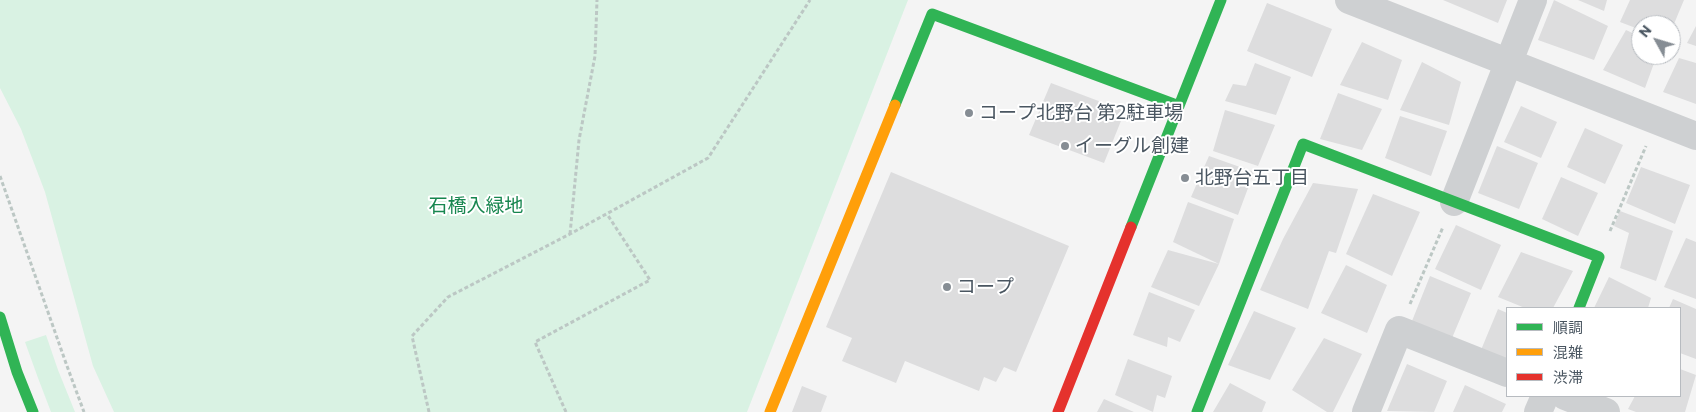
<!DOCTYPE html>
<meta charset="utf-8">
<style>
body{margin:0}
#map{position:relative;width:1696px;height:412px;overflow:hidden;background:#f4f4f4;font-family:Commissioner,"Noto Sans JP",sans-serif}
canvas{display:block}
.legend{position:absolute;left:1506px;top:307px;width:175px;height:90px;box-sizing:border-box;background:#fff;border:1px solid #b7bbc0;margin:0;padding:6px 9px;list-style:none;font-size:15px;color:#4a5661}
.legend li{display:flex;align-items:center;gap:10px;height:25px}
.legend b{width:25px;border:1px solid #b7bbc0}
.north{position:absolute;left:1631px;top:15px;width:50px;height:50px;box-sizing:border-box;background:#fff;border:1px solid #b7bbc0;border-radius:50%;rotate:309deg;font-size:14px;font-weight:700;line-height:20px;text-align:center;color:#4a5661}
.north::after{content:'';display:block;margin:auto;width:18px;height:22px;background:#868d94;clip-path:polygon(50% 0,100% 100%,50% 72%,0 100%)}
</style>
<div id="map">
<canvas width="1696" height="412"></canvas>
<ul class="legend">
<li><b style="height:6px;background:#30b455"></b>順調</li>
<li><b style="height:6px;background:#ff9f0a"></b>混雑</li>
<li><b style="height:6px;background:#e5322d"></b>渋滞</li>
</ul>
<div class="north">N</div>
</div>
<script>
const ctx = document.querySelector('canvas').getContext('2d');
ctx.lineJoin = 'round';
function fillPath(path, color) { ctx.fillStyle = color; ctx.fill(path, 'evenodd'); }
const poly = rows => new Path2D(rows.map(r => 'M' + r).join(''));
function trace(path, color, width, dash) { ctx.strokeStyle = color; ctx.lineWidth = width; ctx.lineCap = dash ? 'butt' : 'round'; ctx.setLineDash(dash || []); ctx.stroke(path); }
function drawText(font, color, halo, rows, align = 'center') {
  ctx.font = font + ' Commissioner,"Noto Sans JP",sans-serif'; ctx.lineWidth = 4; ctx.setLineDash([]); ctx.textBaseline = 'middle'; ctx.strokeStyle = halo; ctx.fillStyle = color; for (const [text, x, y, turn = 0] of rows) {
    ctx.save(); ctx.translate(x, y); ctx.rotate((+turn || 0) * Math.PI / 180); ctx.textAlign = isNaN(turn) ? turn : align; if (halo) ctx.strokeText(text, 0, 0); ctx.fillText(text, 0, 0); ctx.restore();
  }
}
const green = poly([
 [0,0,908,0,747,412,114,412,93,366,45,192,21,129,0,88],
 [46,335,58,370,75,412,51,412,38,378,25,342]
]);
const building = poly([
 [1443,0,1507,0,1498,23],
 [1554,0,1608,26,1594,60,1538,40],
 [1578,0,1607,0,1604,11],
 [1630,0,1684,0,1671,31,1671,25,1641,25,1641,30,1620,22],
 [1267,3,1332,29,1312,77,1247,51],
 [1696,26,1696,46,1687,43],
 [1626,30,1641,37,1641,55,1657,55,1645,88,1603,70],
 [1362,42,1402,60,1388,100,1340,85],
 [1679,58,1696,63,1696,104,1663,92],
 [1422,62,1461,82,1449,125,1400,110],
 [1255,63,1291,77,1276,115,1225,101,1233,84,1246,86],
 [1051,83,1125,111,1104,163,1029,135],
 [1338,93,1382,109,1362,150,1320,139],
 [1521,106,1557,122,1541,158,1504,142],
 [1225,110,1275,125,1258,166,1213,151],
 [1400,116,1447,131,1431,176,1385,158],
 [1585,128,1623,145,1605,184,1567,167],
 [1497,146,1538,163,1519,209,1478,193],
 [1209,156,1254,172,1238,215,1191,197],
 [1641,167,1690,185,1675,224,1626,203],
 [891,172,1069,246,1016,372,1004,367,996,382,984,377,979,391,905,361,896,383,842,361,852,338,826,327],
 [1561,177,1598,193,1578,236,1542,219],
 [1313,183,1358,189,1336,253,1329,251,1308,309,1260,290,1283,239],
 [1373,194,1420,212,1392,276,1346,254],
 [1188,202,1234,219,1219,264,1173,242],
 [1620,211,1673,231,1656,281,1620,268,1629,233,1614,226],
 [1456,225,1501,245,1481,290,1435,269],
 [1686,238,1696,242,1696,299,1664,287],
 [1168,250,1219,264,1199,306,1151,287],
 [1521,252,1573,271,1553,308,1525,308,1498,297],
 [1346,265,1387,285,1367,333,1321,313],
 [1430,276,1471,293,1452,338,1412,321],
 [1609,277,1651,298,1648,308,1594,308],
 [1149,292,1195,310,1180,342,1168,337,1167,347,1133,335],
 [1673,299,1696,309,1696,359,1680,353,1680,308,1669,308],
 [1498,309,1507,313,1507,360,1481,350],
 [1254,311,1296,328,1270,380,1228,365],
 [1324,338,1362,354,1333,412,1327,412,1292,390],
 [1128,359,1172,376,1165,398,1157,395,1153,412,1115,395],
 [1407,364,1447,381,1434,412,1387,411],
 [1680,369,1696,375,1685,412,1636,412,1628,409,1635,396,1680,396],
 [1230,383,1266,402,1262,412,1213,412],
 [1465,385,1506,404,1502,412,1453,412],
 [802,386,827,396,821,412,792,412],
 [1104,399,1134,412,1097,412]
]);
const path = poly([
 [0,176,67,366,84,412],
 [1610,231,1646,146],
 [570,234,579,140,595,56,597,0],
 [1410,304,1443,227],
 [429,412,412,336,448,297,570,234,708,158,810,0],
 [566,412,535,342,650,280,607,214]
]);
const street = poly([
 [1349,0,1696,136],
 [1454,202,1533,0],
 [1565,396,1606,412],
 [1366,412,1399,330,1507,373],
 [1538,412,1545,396]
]);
const fast = poly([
 [895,105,932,14,1179,106],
 [1131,227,1221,0],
 [0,317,17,372,33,412],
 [1197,412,1303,144,1599,257,1579,308]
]);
const slow = poly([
 [770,412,895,105]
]);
const jam = poly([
 [1058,412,1131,227]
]);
const markers = [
 [969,113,5,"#868d94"],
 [1065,146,5,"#868d94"],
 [1185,178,5,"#868d94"],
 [947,287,5,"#868d94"]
];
const poiNames = [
 ["コープ北野台 第2駐車場",979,113],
 ["イーグル創建",1075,146],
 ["北野台五丁目",1195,178],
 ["コープ",957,287]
];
const parkNames = [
 ["石橋入緑地",476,206]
];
fillPath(green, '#d9f2e3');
fillPath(building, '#ddddde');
trace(path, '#bcc7c4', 3, [4, 2.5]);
trace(street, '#ced0d2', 28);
trace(fast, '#30b455', 11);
trace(slow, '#ff9f0a', 11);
trace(jam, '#e5322d', 11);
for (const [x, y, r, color] of markers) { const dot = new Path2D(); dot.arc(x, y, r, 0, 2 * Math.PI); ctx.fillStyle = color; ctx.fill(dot); trace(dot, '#fff', 2); }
drawText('19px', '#4a5661', '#fff', poiNames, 'left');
drawText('19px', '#17864f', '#fff', parkNames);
</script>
